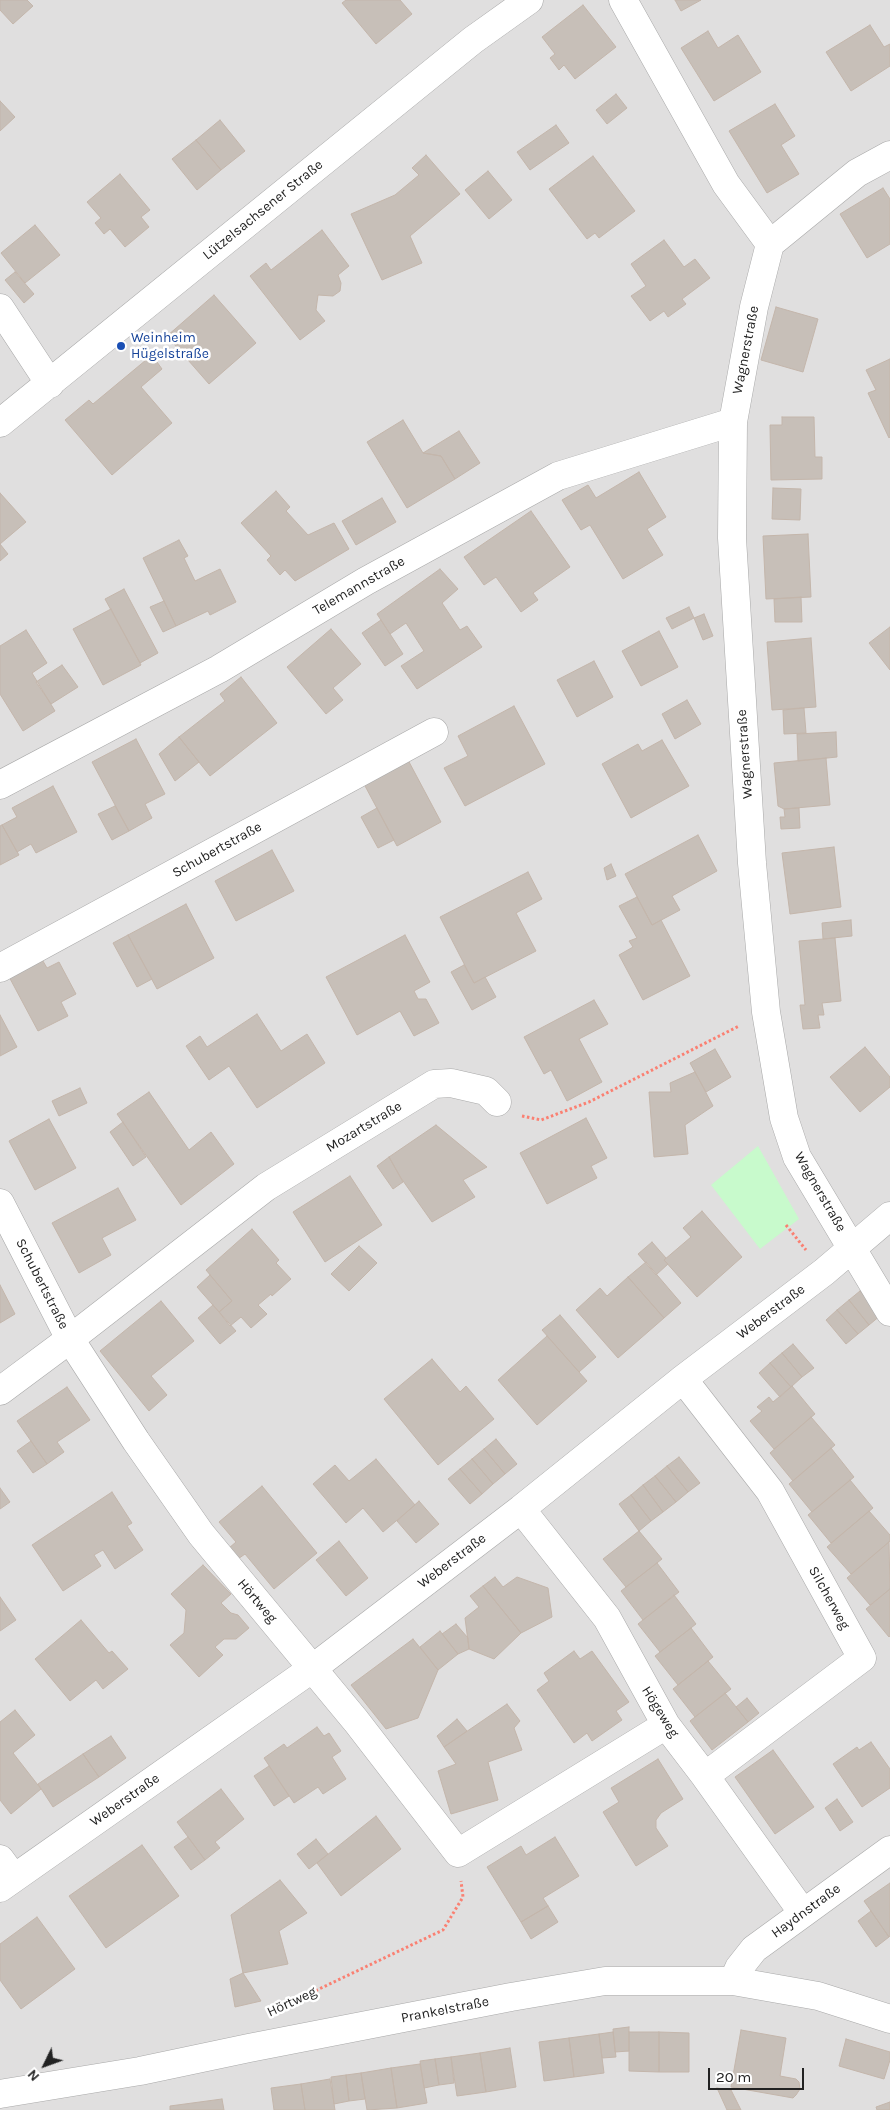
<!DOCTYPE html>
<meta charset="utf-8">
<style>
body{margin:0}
#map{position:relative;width:890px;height:2110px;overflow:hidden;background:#f2efe9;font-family:Karla,sans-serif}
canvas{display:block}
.north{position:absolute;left:20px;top:2040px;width:50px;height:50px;-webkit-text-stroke:4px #fff;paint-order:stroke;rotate:228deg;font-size:14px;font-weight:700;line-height:20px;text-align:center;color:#222}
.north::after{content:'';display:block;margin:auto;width:18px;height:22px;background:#222;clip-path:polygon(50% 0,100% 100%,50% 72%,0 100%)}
.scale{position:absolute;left:708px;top:2068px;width:96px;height:22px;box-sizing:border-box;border:2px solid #222;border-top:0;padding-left:6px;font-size:15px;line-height:18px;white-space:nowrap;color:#222;-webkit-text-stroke:4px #fff;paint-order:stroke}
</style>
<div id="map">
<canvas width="890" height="2110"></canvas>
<div class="north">N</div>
<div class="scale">20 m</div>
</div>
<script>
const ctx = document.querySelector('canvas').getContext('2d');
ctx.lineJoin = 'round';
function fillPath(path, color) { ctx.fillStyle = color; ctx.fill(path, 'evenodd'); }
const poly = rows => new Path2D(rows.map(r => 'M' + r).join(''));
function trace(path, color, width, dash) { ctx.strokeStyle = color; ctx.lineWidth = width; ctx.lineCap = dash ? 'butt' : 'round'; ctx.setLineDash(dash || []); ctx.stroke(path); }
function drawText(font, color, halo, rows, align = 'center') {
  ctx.font = font + ' Karla,sans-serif'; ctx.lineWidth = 5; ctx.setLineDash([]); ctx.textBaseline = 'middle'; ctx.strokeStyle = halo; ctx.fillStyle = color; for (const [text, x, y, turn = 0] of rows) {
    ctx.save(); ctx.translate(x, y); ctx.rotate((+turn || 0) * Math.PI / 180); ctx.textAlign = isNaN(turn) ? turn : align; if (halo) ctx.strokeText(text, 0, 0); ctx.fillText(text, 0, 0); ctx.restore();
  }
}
const residential = poly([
 [0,0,890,0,890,2110,0,2110]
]);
const park = poly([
 [758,1146,799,1219,760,1249,711,1185]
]);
const building = poly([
 [0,0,27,0,33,6,13,24,0,10,0,0],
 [346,0,400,0,412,14,376,44,342,3,346,0],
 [675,0,701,0,681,11,675,0],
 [583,5,616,47,575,79,564,65,559,70,550,58,555,54,542,37,583,5],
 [870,25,884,47,890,44,890,66,851,91,826,52,870,25],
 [708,31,718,48,738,35,761,72,714,101,681,48,708,31],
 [616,94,627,108,607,124,596,110,616,94],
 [0,101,15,117,0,131,0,101],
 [775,104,795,136,781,145,799,174,767,193,729,131,775,104],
 [220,120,245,151,221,170,196,140,220,120],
 [556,125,569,143,530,170,517,152,556,125],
 [196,140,221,170,197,190,172,159,196,140],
 [426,155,460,194,410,236,422,263,382,280,351,214,395,195,419,175,412,168,426,155],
 [593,156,635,211,599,238,595,233,587,239,549,189,593,156],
 [488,171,512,200,489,219,465,190,488,171],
 [120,174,150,210,141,217,149,227,125,247,110,229,104,234,95,223,101,218,87,202,120,174],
 [883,188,890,199,890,244,867,258,840,214,883,188],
 [35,225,60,255,25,283,1,253,35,225],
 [322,230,349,266,338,275,341,283,340,291,333,296,318,295,316,310,325,321,300,340,250,276,266,263,271,270,322,230],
 [664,240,684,267,695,259,710,278,682,299,686,304,668,317,664,311,650,321,631,296,646,286,631,264,664,240],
 [15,272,34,294,24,303,5,280,15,272],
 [214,295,256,343,209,384,167,336,214,295],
 [776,307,818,319,803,372,761,360,776,307],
 [152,355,162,369,141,387,172,423,112,475,65,420,89,400,93,404,152,355],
 [890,359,890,437,889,438,868,393,876,390,866,370,890,359],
 [782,417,814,417,815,457,822,457,822,479,771,480,770,425,782,425,782,417],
 [403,420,423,453,441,456,455,479,407,508,367,442,403,420],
 [459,431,480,463,455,479,441,456,423,453,459,431],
 [639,472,666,517,647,529,663,555,623,579,590,525,581,530,562,500,588,485,596,498,639,472],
 [773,488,801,489,800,520,772,519,773,488],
 [276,491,290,507,286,511,308,535,334,523,349,549,295,581,285,570,280,575,267,560,271,556,241,523,276,491],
 [0,493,26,522,0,544,8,554,0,561,0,493],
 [382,498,396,522,356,545,342,521,382,498],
 [531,511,570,567,533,593,538,600,521,612,496,577,484,585,464,557,531,511],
 [808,534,811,597,766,599,763,536,808,534],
 [179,540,188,556,184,558,195,581,220,569,236,602,210,615,208,611,176,626,143,558,179,540],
 [440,569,458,589,442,603,460,630,467,626,482,647,417,689,401,666,424,651,406,623,390,634,377,614,440,569],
 [124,589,158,653,140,663,105,599,124,589],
 [801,597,802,622,775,622,774,599,801,597],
 [164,601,176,626,163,632,150,607,164,601],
 [689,607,694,618,672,629,666,618,689,607],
 [111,609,141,665,103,685,73,629,111,609],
 [704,614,713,636,703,640,694,618,704,614],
 [381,620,403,654,385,666,362,633,381,620],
 [890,627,890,670,869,643,890,627],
 [331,629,361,664,333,688,343,700,326,714,287,667,331,629],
 [26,630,47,663,32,673,55,711,23,731,0,694,0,646,26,630],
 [659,631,678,667,641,686,622,651,659,631],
 [811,638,816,707,772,710,767,642,811,638],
 [594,661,613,697,577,717,557,680,594,661],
 [62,665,78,687,51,704,36,682,62,665],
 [241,677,277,723,210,776,179,737,225,701,220,694,241,677],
 [687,700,701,724,675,739,662,714,687,700],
 [514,706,545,764,465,806,444,768,468,756,458,736,514,706],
 [804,708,806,733,784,734,783,710,804,708],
 [836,732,837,757,798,761,797,734,836,732],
 [179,737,199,762,175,781,159,754,179,737],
 [136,739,165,794,145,804,152,818,129,831,92,762,136,739],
 [662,740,689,786,631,818,602,764,638,744,642,751,662,740],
 [826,758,830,805,784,809,778,806,774,763,826,758],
 [408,760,441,822,397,846,364,784,408,760],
 [53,786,77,832,36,853,31,844,17,852,2,825,17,817,12,808,53,786],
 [115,806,129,831,112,840,98,814,115,806],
 [377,808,394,840,378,848,361,817,377,808],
 [799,808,800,828,781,829,780,817,785,817,784,809,799,808],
 [2,825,19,855,0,865,0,826,2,825],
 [698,835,717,871,672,896,680,910,652,925,625,874,698,835],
 [834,847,841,907,790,914,782,853,834,847],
 [272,850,294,891,236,921,215,881,272,850],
 [611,864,616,876,607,880,604,868,611,864],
 [528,872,542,899,516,913,536,951,474,983,440,917,528,872],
 [637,897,652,925,661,920,690,976,643,1000,619,955,633,947,629,941,637,938,619,906,637,897],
 [186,904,214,958,157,989,128,935,186,904],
 [851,920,852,936,823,939,822,923,851,920],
 [128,935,152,979,137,987,113,943,128,935],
 [405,935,430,982,414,991,418,999,426,999,439,1023,414,1036,400,1011,357,1035,326,977,405,935],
 [835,938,841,1001,822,1003,824,1015,818,1015,820,1028,803,1029,800,1005,805,1005,799,941,835,938],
 [40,956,47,968,59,962,76,994,61,1002,68,1016,38,1031,7,973,40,956],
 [464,965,474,983,485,977,496,997,472,1010,451,972,464,965],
 [594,1000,608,1024,579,1039,602,1082,567,1101,551,1070,544,1074,524,1037,594,1000],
 [257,1014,281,1051,307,1034,325,1063,257,1108,229,1066,209,1080,186,1046,200,1036,207,1047,257,1014],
 [0,1015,17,1047,0,1056,0,1015],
 [865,1047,890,1077,890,1087,860,1112,830,1077,865,1047],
 [715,1049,731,1077,706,1092,690,1063,715,1049],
 [695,1072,713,1106,685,1125,688,1154,654,1157,649,1092,671,1092,670,1083,695,1072],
 [80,1088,87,1103,59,1116,52,1101,80,1088],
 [149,1092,189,1150,211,1132,234,1164,181,1205,117,1114,149,1092],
 [586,1118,607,1158,591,1166,597,1178,547,1204,520,1153,586,1118],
 [49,1119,76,1168,35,1190,9,1141,49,1119],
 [123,1122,146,1157,133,1166,110,1132,123,1122],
 [436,1125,487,1167,463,1180,475,1197,432,1222,401,1178,389,1157,436,1125],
 [389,1157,403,1182,393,1189,377,1166,389,1157],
 [350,1176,382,1225,325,1262,293,1212,350,1176],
 [118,1188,136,1220,102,1238,111,1255,79,1273,52,1223,118,1188],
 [702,1211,742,1257,697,1297,664,1260,691,1237,683,1228,702,1211],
 [252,1229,279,1260,276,1263,291,1279,272,1296,271,1294,258,1305,267,1314,251,1328,241,1317,230,1326,219,1312,232,1301,206,1270,252,1229],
 [652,1242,666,1258,664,1260,668,1264,656,1275,638,1254,652,1242],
 [359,1246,377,1263,349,1291,331,1274,359,1246],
 [646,1262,681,1303,664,1318,628,1277,646,1262],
 [210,1275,232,1301,219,1312,197,1287,210,1275],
 [628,1277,664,1318,618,1358,576,1310,600,1288,607,1296,628,1277],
 [0,1285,15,1314,0,1323,0,1285],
 [860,1291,881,1315,869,1325,849,1300,860,1291],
 [849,1300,869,1325,858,1334,837,1310,849,1300],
 [161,1301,194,1341,151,1376,167,1395,149,1411,100,1351,161,1301],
 [213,1305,236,1331,220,1344,198,1318,213,1305],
 [837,1310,858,1334,846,1344,826,1320,837,1310],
 [560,1315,596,1357,579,1372,542,1330,560,1315],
 [547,1336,587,1381,537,1425,498,1380,547,1336],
 [793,1344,814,1368,802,1377,782,1353,793,1344],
 [782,1353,802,1377,791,1387,770,1363,782,1353],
 [432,1359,460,1392,466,1386,494,1419,438,1465,384,1399,432,1359],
 [770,1363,791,1387,780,1397,759,1373,770,1363],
 [792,1386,815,1414,774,1449,750,1421,762,1411,757,1407,769,1397,773,1402,792,1386],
 [67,1387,90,1420,57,1442,64,1452,47,1464,17,1421,67,1387],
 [811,1417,835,1445,793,1481,770,1453,811,1417],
 [496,1439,517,1464,505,1474,484,1449,496,1439],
 [31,1441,47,1464,33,1473,17,1451,31,1441],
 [831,1448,854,1477,812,1512,789,1484,831,1448],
 [484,1449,505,1474,493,1484,472,1459,484,1449],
 [679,1457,700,1483,688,1492,667,1466,679,1457],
 [376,1459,415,1505,383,1532,363,1508,346,1523,313,1484,335,1465,349,1481,376,1459],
 [472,1459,493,1484,482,1494,460,1469,472,1459],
 [667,1466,688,1492,676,1502,655,1476,667,1466],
 [460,1469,482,1494,470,1504,448,1479,460,1469],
 [655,1476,676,1502,663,1512,643,1485,655,1476],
 [850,1480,873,1508,831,1543,808,1515,850,1480],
 [643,1485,663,1512,651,1521,631,1495,643,1485],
 [262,1486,317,1553,274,1589,245,1554,238,1559,229,1548,236,1542,219,1522,262,1486],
 [0,1488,10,1502,0,1509,0,1488],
 [112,1492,132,1523,127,1526,143,1550,115,1569,103,1550,94,1555,101,1566,63,1591,32,1545,112,1492],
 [631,1495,651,1521,639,1531,619,1504,631,1495],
 [419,1501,439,1524,416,1543,397,1521,419,1501],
 [869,1511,890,1535,890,1541,851,1574,827,1547,869,1511],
 [639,1531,662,1559,626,1587,603,1559,639,1531],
 [339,1541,368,1578,346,1596,316,1560,339,1541],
 [889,1542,890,1589,870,1605,847,1578,889,1542],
 [657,1563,679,1592,643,1620,621,1591,657,1563],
 [203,1565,231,1594,221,1603,231,1613,238,1615,249,1628,236,1639,224,1639,215,1647,223,1655,199,1677,170,1645,184,1633,186,1610,171,1594,203,1565],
 [495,1577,503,1587,517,1577,548,1588,552,1617,521,1633,483,1586,495,1577],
 [483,1586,521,1633,494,1659,469,1649,465,1618,479,1607,470,1596,483,1586],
 [890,1589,890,1636,889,1637,866,1609,890,1589],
 [674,1595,696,1624,660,1652,638,1624,674,1595],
 [0,1597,16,1620,0,1631,0,1597],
 [81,1620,109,1653,112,1651,128,1669,103,1689,96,1680,70,1701,35,1659,81,1620],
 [456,1624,468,1638,469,1649,458,1654,442,1634,456,1624],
 [691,1628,713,1657,678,1685,655,1656,691,1628],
 [440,1631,458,1654,438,1670,420,1647,440,1631],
 [413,1639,438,1670,418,1718,386,1729,351,1685,413,1639],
 [574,1651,580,1659,592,1651,629,1702,616,1711,622,1720,592,1741,587,1733,574,1743,537,1690,549,1681,544,1673,574,1651],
 [708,1661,731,1689,695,1717,673,1689,708,1661],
 [725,1693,748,1722,712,1750,690,1721,725,1693],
 [747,1698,759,1713,748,1722,736,1707,747,1698],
 [507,1704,520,1721,514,1728,522,1750,488,1762,498,1800,451,1814,438,1771,456,1764,444,1747,507,1704],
 [15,1710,35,1735,13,1753,41,1789,11,1814,0,1800,0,1722,15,1710],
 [457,1719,467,1731,444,1747,437,1736,457,1719],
 [317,1727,324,1736,329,1733,341,1751,332,1757,346,1779,323,1794,318,1787,294,1803,264,1758,284,1744,287,1748,317,1727],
 [111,1736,126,1758,99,1777,83,1754,111,1736],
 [871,1742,890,1769,890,1788,862,1807,833,1764,857,1747,859,1750,871,1742],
 [773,1750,814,1807,775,1834,735,1777,773,1750],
 [83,1754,99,1777,53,1807,38,1784,83,1754],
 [658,1759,683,1799,661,1813,656,1820,656,1828,668,1846,636,1866,603,1812,619,1802,611,1788,658,1759],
 [269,1766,289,1796,274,1806,254,1776,269,1766],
 [221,1789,244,1819,215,1842,220,1848,205,1860,177,1822,221,1789],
 [837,1799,853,1822,840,1831,825,1808,837,1799],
 [376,1816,401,1849,341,1896,317,1863,376,1816],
 [188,1837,205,1860,191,1870,174,1847,188,1837],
 [555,1837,579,1876,543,1898,548,1906,521,1922,487,1867,521,1846,526,1855,555,1837],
 [316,1839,328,1854,309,1869,297,1854,316,1839],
 [142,1845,179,1896,106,1948,69,1896,142,1845],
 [280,1880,307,1913,279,1931,288,1964,243,1973,231,1915,280,1880],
 [890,1883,890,1936,889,1937,864,1901,890,1883],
 [548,1906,558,1922,531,1939,521,1922,548,1906],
 [871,1911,889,1937,876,1947,858,1921,871,1911],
 [37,1917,75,1969,21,2009,0,1980,0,1944,37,1917],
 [243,1973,261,2001,235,2007,230,1979,243,1973],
 [629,2027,629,2051,615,2052,613,2029,629,2027],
 [741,2030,786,2038,780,2076,796,2079,799,2082,800,2089,796,2095,793,2098,731,2087,741,2030],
 [613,2032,616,2057,602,2058,599,2034,613,2032],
 [629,2032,659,2032,659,2072,629,2071,629,2032],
 [659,2032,689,2033,689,2072,659,2072,659,2032],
 [599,2034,604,2073,574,2077,569,2038,599,2034],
 [569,2038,574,2077,544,2081,539,2042,569,2038],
 [846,2039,890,2052,890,2060,884,2079,839,2066,846,2039],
 [510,2048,516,2087,486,2092,480,2053,510,2048],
 [480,2053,486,2092,457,2096,451,2057,480,2053],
 [451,2057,454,2083,439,2085,435,2059,451,2057],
 [435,2059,439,2085,424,2088,420,2061,435,2059],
 [420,2064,427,2103,397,2108,391,2068,420,2064],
 [391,2068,397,2108,367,2110,361,2073,391,2068],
 [361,2073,365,2099,349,2101,346,2075,361,2073],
 [346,2075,349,2101,334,2104,331,2077,346,2075],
 [330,2079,335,2110,305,2110,301,2084,330,2079],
 [301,2084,305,2110,274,2110,271,2088,301,2084],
 [717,2088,731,2090,741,2110,727,2110,717,2088],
 [222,2099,224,2110,170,2110,170,2106,222,2099],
 [890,2102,890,2110,877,2110,876,2107,890,2102]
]);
const path = poly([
 [522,1116,541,1120,589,1102,739,1026],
 [786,1225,806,1250],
 [275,2010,443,1930,463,1897,461,1881]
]);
const minor = poly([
 [623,0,726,184,770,244],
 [890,155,857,173,770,244,754,307,733,422,732,538,752,863,766,1012,784,1118,797,1157,890,1312],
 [0,308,50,384],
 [0,423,473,40,529,0],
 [0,785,219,669,366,581,558,476,733,422],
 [0,968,434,732],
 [0,1203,70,1339,136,1441,201,1534,356,1721,458,1853,666,1725],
 [683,1379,770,1491,862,1658,705,1776],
 [0,1391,70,1339,266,1187,434,1084,451,1083,486,1091,497,1102],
 [521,1509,607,1618,666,1725,705,1776,803,1913],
 [0,1859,14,1878],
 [0,1888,313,1668,521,1509,683,1379,824,1272,890,1216],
 [733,1981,739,1968,754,1949,890,1850],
 [0,2094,140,2071,249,2048,511,1997,605,1981,733,1981,818,1996,890,2019]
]);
const markers = [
 [121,346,5,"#1a4fb4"]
];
const streetNames = [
 ["Lützelsachsener Straße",263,210,-39],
 ["Wagnerstraße",746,350,-79],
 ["Telemannstraße",359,586,-30],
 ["Wagnerstraße",745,754,-94],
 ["Schubertstraße",217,850,-29],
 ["Mozartstraße",364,1127,-31],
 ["Wagnerstraße",820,1192,60],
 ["Schubertstraße",42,1284,63],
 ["Weberstraße",771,1312,-37],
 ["Weberstraße",452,1561,-37],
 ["Silcherweg",829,1598,61],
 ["Hörtweg",257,1601,50],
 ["Högeweg",660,1712,58],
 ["Weberstraße",125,1800,-35],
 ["Haydnstraße",806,1911,-36],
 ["Hörtweg",292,2002,-25],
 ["Prankelstraße",445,2010,-11]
];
const transitNames = [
 ["Weinheim",131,338],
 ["Hügelstraße",131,354]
];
fillPath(residential, '#e0dfdf');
fillPath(park, '#c8facc');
fillPath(building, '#c7bfb8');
trace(building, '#c4b6ab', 1);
trace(minor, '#a9a9a9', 29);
trace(path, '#fa8072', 3, [2.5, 2.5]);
trace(minor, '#fff', 28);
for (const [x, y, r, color] of markers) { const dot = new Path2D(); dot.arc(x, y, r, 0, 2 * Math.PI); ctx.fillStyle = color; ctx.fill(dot); trace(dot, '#fff', 2); }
drawText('14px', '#222', '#fff', streetNames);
drawText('14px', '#164399', '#fff', transitNames, 'left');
</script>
